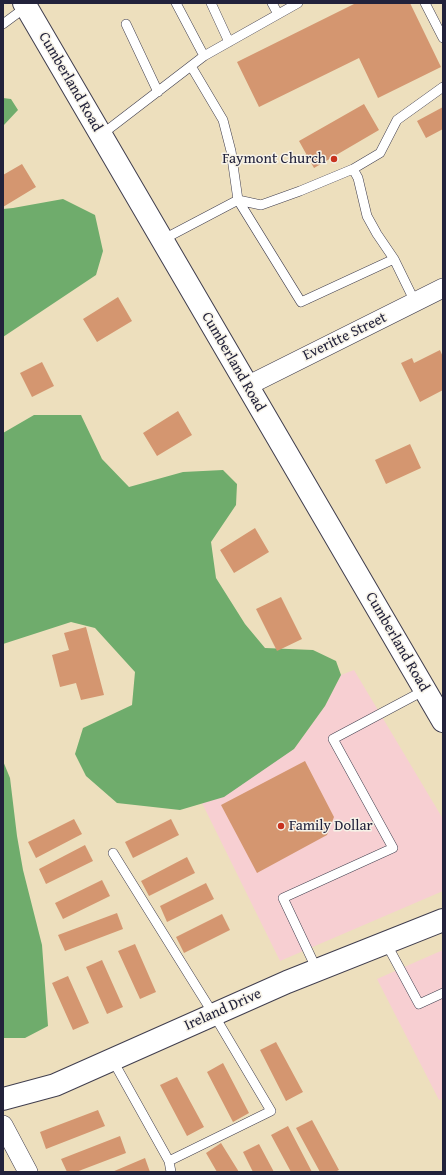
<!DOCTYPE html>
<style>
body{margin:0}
#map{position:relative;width:446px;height:1175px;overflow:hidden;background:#eddfbd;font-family:"Gentium Book Plus",serif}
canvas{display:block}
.frame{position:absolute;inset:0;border:4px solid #22223b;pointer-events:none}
</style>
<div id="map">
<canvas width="446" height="1175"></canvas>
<div class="frame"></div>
</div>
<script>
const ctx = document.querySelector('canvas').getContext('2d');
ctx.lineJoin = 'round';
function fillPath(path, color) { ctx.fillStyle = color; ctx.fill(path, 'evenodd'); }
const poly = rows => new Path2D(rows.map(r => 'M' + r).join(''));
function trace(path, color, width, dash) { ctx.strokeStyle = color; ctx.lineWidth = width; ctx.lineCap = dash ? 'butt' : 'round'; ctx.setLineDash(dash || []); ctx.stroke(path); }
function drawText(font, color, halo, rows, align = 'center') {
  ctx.font = font + ' "Gentium Book Plus",serif'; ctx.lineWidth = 3; ctx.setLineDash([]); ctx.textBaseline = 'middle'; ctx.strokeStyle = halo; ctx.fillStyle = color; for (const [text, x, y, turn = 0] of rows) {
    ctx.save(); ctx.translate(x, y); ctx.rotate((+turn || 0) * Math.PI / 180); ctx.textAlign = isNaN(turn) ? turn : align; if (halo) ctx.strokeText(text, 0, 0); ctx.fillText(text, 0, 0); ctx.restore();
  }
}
const built = poly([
 [354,670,443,819,443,891,280,961,202,803,294,749,325,706,341,675],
 [443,950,443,1098,439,1100,377,979]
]);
const forest = poly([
 [3,98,11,99,18,110,3,126],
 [63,199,95,215,103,251,96,275,3,337,3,209,13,208],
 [34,415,81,415,102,459,129,487,183,472,223,470,237,484,236,505,211,542,216,578,245,624,265,648,313,650,336,661,341,675,325,706,294,749,224,797,180,810,117,803,86,776,75,754,83,728,132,705,135,672,95,628,71,622,3,644,3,433],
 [3,761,10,778,17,836,23,870,42,945,48,1026,25,1038,3,1038]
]);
const building = poly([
 [356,3,410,3,441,67,378,98,359,58,259,107,237,62],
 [364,104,379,130,314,168,299,141],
 [443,107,443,129,426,138,417,121],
 [22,164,36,187,3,207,3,175],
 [118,297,132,321,97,342,83,319],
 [440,350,443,357,443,390,420,402,401,363,412,358,414,363],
 [42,362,54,386,32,397,20,373],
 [178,411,192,435,157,456,143,433],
 [410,444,421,468,386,484,375,460],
 [255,528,269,552,234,573,220,550],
 [281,597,302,639,277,651,256,609],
 [86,627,104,695,81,700,76,683,60,687,52,655,69,650,64,633],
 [305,761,334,817,327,835,257,873,221,805],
 [74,819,82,834,36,858,28,842],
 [171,819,179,835,133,858,125,842],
 [85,845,93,861,46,884,39,869],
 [187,857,195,873,149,896,141,881],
 [102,880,110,896,63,919,55,903],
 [206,883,214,899,167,922,160,906],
 [117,913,123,929,65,951,58,935],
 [222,914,230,930,184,953,176,937],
 [135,944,156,992,140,999,118,951],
 [102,960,123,1007,107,1014,86,967],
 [68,976,89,1023,73,1030,52,983],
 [276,1042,303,1092,286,1101,260,1050],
 [223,1063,249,1113,233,1122,207,1072],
 [177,1077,204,1127,187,1136,160,1085],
 [98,1110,105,1126,46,1149,40,1132],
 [312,1120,339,1170,335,1172,320,1172,296,1128],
 [288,1126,312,1172,291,1172,271,1135],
 [120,1136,126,1153,76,1172,67,1172,61,1159],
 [221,1143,239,1172,217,1172,206,1153],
 [259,1144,274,1172,253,1172,243,1152],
 [145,1158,150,1172,112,1172]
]);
const lane = poly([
 [176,3,204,56],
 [211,3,229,42],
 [272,3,278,14],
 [425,3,443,38],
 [3,24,26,7],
 [126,24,158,92],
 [191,66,223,120,231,151,238,200,261,205,300,191,353,169],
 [101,135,204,56,298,3],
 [162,240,238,200,301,302,394,259,415,302],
 [394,259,377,234,367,216,358,178,353,169,380,153,397,120,443,87],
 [386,943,419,1004,443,993],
 [317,970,283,898,393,848,333,739,425,690],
 [112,1059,169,1161,271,1111,214,1015,113,853],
 [169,1161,171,1172]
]);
const street = poly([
 [247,386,443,288],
 [3,1125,28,1172]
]);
const secondary = poly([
 [3,1099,55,1085,287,982,443,920]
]);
const primary = poly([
 [24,3,443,721]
]);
const markers = [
 [334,159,4,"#c8321e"],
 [281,826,4,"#c8321e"]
];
const streetNames = [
 ["Cumberland Road",70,82,60],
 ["Everitte Street",345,337,-26],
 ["Cumberland Road",233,362,60],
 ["Cumberland Road",397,642,60],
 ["Ireland Drive",223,1010,-24]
];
const poiNames = [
 ["Faymont Church",326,159],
 ["Family Dollar",289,826,"left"]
];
fillPath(built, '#f7cfd2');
fillPath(forest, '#6fac6c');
fillPath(building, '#d49670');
trace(lane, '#403e4e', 10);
trace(street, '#403e4e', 20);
trace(secondary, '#403e4e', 24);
trace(primary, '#403e4e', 24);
trace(lane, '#fff', 9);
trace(street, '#fff', 19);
trace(secondary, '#fff', 22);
trace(primary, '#fff', 22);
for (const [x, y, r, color] of markers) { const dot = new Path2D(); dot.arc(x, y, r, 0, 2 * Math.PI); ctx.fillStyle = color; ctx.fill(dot); trace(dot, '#f7f3e8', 1.5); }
drawText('15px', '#22223b', '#f7f3e8', streetNames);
drawText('15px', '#22223b', '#f7f3e8', poiNames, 'right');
</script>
